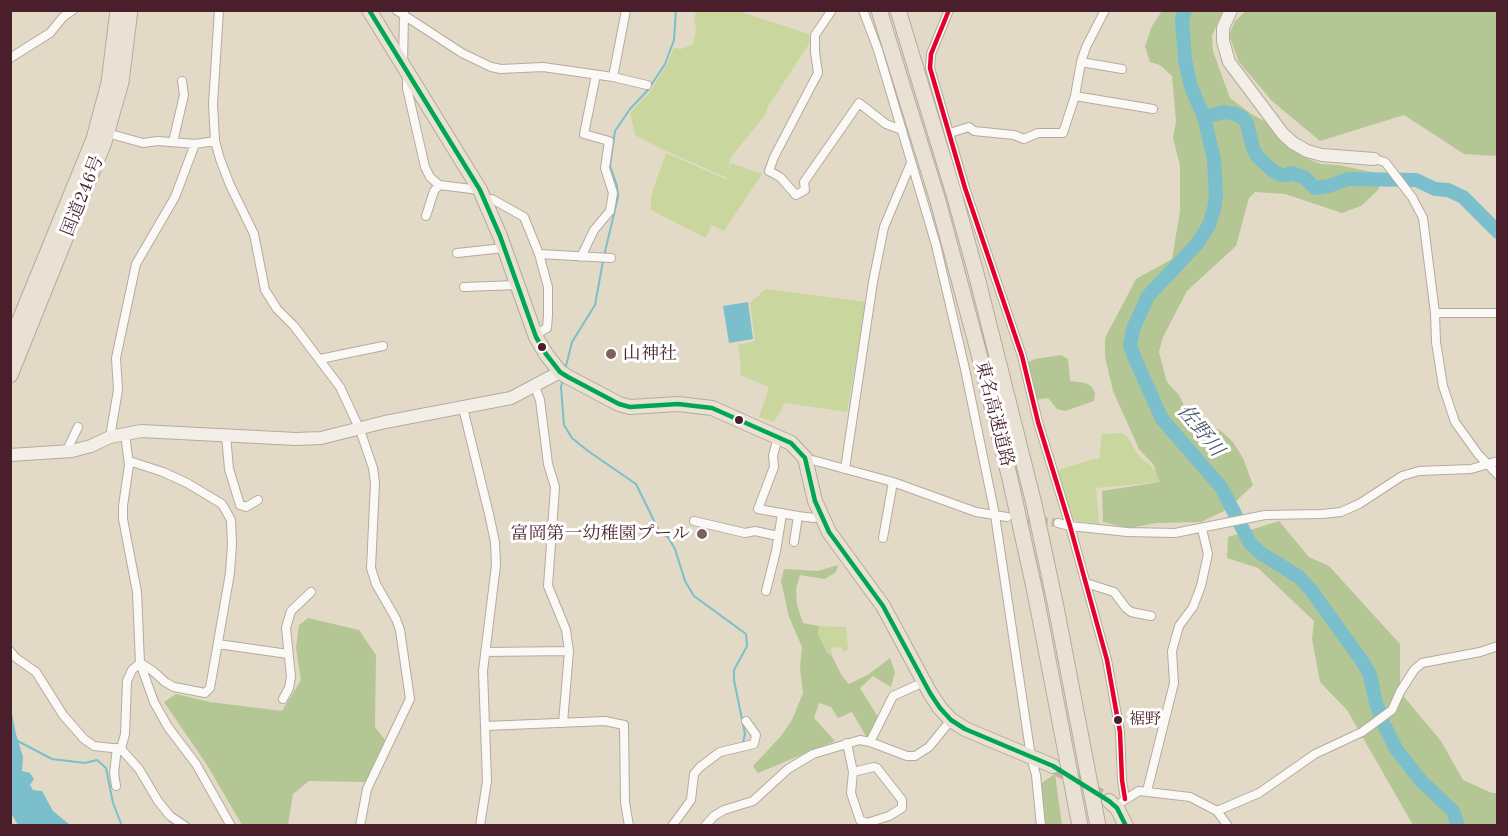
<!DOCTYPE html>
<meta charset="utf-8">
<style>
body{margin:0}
#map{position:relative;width:1508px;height:836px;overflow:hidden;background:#e2dac6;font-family:"Old Standard TT",serif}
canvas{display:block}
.frame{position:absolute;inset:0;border:12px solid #4a1f2b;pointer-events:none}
</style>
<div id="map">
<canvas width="1508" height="836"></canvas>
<div class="frame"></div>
</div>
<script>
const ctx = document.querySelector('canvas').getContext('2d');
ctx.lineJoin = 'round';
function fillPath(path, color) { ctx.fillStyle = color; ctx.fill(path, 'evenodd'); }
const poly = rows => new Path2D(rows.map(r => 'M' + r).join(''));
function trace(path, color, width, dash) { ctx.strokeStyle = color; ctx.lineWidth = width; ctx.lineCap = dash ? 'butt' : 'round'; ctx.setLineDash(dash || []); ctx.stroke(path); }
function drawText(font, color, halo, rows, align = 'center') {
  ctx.font = font + ' "Old Standard TT","Noto Serif JP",serif'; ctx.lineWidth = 6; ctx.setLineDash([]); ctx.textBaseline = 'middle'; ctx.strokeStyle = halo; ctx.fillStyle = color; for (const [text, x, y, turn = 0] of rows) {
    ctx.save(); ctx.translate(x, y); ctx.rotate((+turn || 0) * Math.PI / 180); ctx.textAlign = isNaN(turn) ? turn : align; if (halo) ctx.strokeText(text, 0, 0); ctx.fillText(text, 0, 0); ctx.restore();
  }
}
const green = poly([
 [696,11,744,11,744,13,809,34,809,44,767,108,767,113,731,157,727,175,731,163,762,174,724,231,711,225,706,238,651,210,651,197,656,181,666,153,726,179,727,178,666,151,635,135,630,113,650,92,667,64,674,48,681,49,692,45,695,37,696,29,694,20],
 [766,289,866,302,847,412,785,403,774,422,759,417,769,387,740,375,741,367,738,345,755,341,750,303],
 [1122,433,1128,438,1138,455,1157,472,1160,482,1096,488,1099,524,1072,520,1053,472,1093,459,1099,459,1102,434],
 [819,626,846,627,848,649,843,653,841,647,831,648,832,656,825,648,818,634]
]);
const forest = poly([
 [1247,10,1497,11,1497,156,1464,154,1404,115,1320,141,1272,101,1239,62,1229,35,1235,21],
 [1162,11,1223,11,1212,36,1213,51,1230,98,1250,113,1264,121,1278,137,1306,158,1321,164,1338,165,1372,172,1382,180,1378,190,1361,206,1342,213,1285,194,1255,192,1249,198,1236,246,1187,291,1163,337,1159,352,1167,382,1179,395,1193,423,1220,430,1233,442,1243,458,1253,485,1228,509,1201,522,1156,523,1129,528,1103,522,1102,491,1160,482,1153,464,1139,449,1113,391,1105,357,1105,338,1136,279,1172,259,1180,211,1180,166,1173,138,1176,121,1172,76,1160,65,1150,62,1145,46,1152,26],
 [1061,355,1068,359,1070,381,1085,383,1091,386,1095,393,1094,401,1065,411,1057,409,1048,398,1034,400,1026,363,1035,359],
 [1279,521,1309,557,1329,566,1400,644,1400,692,1441,741,1463,780,1492,793,1497,793,1497,825,1413,825,1347,710,1320,682,1312,639,1314,621,1258,568,1227,558,1228,537],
 [838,565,836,572,825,579,800,575,796,589,797,605,803,623,819,626,818,634,827,652,832,656,842,676,849,684,869,674,890,658,895,672,891,687,873,676,860,688,878,717,867,738,852,712,838,718,831,707,819,703,814,718,835,741,758,773,753,766,781,736,792,720,803,693,800,668,802,647,789,617,781,581,784,569,818,571],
 [308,618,359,630,376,655,375,727,385,740,366,782,309,781,293,794,288,825,242,825,207,765,164,702,176,694,210,702,282,711,301,680,296,648,299,625],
 [1055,774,1062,825,1044,825,1039,785]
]);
const water = poly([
 [748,302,753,339,729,343,723,306],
 [10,704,16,734,23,757,22,771,30,773,34,779,30,785,33,790,42,791,53,811,70,825,18,825,11,813]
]);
const stream = poly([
 [604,256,618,197,617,186,610,166,615,131,630,109,648,90,665,64,674,40,676,10],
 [565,370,572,342,595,305,603,261],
 [563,379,561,387,564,425,572,438,588,451,636,484,660,533,668,537,675,549,685,581,694,596,746,634,747,646,734,670,734,680,745,734,743,742],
 [10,737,52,759,85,763,97,760,106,768,113,803,122,826]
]);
const river = poly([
 [1185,10,1182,20,1185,60,1191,87,1204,117,1214,159,1216,195,1214,209,1209,225,1197,244,1148,296,1133,329,1130,345,1135,359,1162,419,1221,487,1250,543,1262,554,1299,577,1311,590,1362,661,1370,675,1376,703,1384,725,1396,749,1421,781,1453,811,1458,826],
 [1204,117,1225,112,1235,114,1243,118,1247,124,1253,148,1257,156,1273,171,1281,175,1288,175,1291,173,1304,177,1315,188,1329,186,1348,179,1416,180,1435,189,1448,190,1463,197,1498,232]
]);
const streetTunnel = poly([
 [1016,518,1058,523]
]);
const primaryTunnel = poly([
 [1053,766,1109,801]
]);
const street = poly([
 [219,10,213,104,215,141,220,159,230,185,254,234,265,290,277,309,294,326,340,387,360,430,373,468,375,483,371,568,376,584,396,619,400,630,410,699,367,789,360,826],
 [396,10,462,53,491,67,501,69,543,67,613,77,626,10],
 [832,10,815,35,815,52,818,73,774,157,769,171,780,177,796,195,805,190,804,182,859,103,886,124,902,130],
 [863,10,878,50,936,245,965,369,995,515,1031,757,1036,775,1041,826],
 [949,10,931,54,930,68,965,188,1022,356,1038,422,1070,526,1107,660,1120,732,1122,780,1125,799],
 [10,58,50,33,63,17,73,10],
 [1081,62,1122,69],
 [403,64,404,14],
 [407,75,407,88,425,167,430,177,439,185,480,190],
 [613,77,647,85],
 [1075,96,1153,109],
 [107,133,143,143,158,141,195,144,215,141],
 [950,133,969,127,974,131,1014,135,1024,139,1038,133,1063,133,1075,96,1081,62,1086,47,1105,10],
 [173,142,184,95,182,81],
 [1374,159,1385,162,1412,197,1423,218,1435,313,1436,342,1443,386,1455,422,1478,454,1498,475],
 [486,201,492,199,524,217,539,254,548,287,548,315,547,328,535,335],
 [426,216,434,191,439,185],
 [457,253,504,248],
 [539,254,611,258],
 [581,257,594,230,610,211,613,193,605,168,609,141,584,134,596,75],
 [464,287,517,285],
 [1435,313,1498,313],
 [320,359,383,346],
 [535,387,540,400,548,464,555,487,548,586,566,630,569,651,563,723],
 [463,408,489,514,495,542,496,565,483,671,487,781,480,826],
 [125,434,129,465,123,506,123,519,137,592,140,663,154,702,168,727,196,764,231,826],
 [226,435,229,469,240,505,246,507,258,500],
 [778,436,773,456,774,467,758,509,798,516,814,518,821,516],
 [110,437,118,390,116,358,136,264,175,197,195,144],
 [66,452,78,427],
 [805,458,893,482,976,512,1007,517],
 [845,469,873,282,884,227,911,163],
 [694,521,745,533,755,531,778,536],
 [1058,523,1070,526,1127,532,1175,533,1265,515,1322,514,1341,512,1359,504,1402,476,1419,471,1471,469,1498,461],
 [883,538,893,482],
 [794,542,798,516],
 [1086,583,1114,592,1126,608,1131,612,1151,616],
 [766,591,776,551,782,514],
 [218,644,288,654],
 [10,651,16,658,36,672,63,715,84,739,94,746,121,749,139,769,158,801,170,816,185,826],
 [485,652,569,651],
 [283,699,289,688,291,677,286,628,291,611,311,592],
 [486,726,605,721,624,725,625,802,629,826],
 [870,742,893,696,924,682],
 [847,743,853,772,851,793,860,820,867,823,889,816,902,808,902,800,877,768,874,767,853,772],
 [121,749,125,734,127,681,132,670,140,663,153,671,165,682,174,687,205,693,210,688,230,573,232,544,231,520,222,504,187,483,163,472,129,461],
 [116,786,114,773,117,748],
 [1147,791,1174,683,1172,651,1179,626,1193,607,1201,586,1208,554,1202,529],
 [1123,801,1139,791,1190,797,1217,811,1228,826],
 [1217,811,1259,793,1315,754,1362,732,1392,710,1400,692,1414,670,1422,663,1480,652,1498,646],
 [672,826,691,800,694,774,700,767,720,752,754,744,756,735,746,721],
 [705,826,714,816,724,810,753,801,788,769,813,754,860,740,870,742,907,756,915,756,929,747,951,720]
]);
const secondary = poly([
 [1231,10,1223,28,1223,41,1229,62,1283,134,1293,143,1307,151,1322,155,1374,159],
 [10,455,72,451,91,446,110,437,141,431,296,439,321,438,385,422,511,398,560,372]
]);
const primary = poly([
 [369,10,480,190,500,236,536,337,546,354,560,372,568,377,619,404,630,407,678,404,712,408,791,443,805,458,815,501,829,532,883,606,930,693,940,708,951,720,965,729,1053,766],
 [1109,801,1117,808,1126,826]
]);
const highway = poly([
 [879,10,938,201,979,354,1010,479,1035,592,1080,826],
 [898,10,954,194,977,277,1034,504,1056,607,1098,826],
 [10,344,94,139,109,83,118,10],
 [10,375,104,142,121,82,130,10]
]);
const bus1 = poly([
 [369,10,480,190,500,236,536,337,546,354,560,372,568,377,619,404,630,407,678,404,712,408,791,443,805,458,815,501,829,532,883,606,930,693,940,708,951,720,965,729,1053,766,1109,801,1117,808,1126,826]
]);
const bus2 = poly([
 [949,10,931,54,930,68,965,188,1022,356,1038,422,1070,526,1107,660,1120,732,1122,780,1125,799]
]);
const markers = [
 [542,347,5,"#4a1f2b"],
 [611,354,6,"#7f6061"],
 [739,420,5,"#4a1f2b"],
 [702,534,6,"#7f6061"],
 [1118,720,5,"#4a1f2b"]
];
const busNames = [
 ["裾野",1129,720]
];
const streetNames = [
 ["国道246号",83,196,-68],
 ["東名高速道路",994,414,76]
];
const poiNames = [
 ["山神社",623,354],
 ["富岡第一幼稚園プール",690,534,"right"]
];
const waterNames = [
 ["佐野川",1200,431,51]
];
fillPath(green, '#c9d79e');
fillPath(forest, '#b4c694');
fillPath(water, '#7abfcb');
trace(stream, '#7abfcb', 2);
trace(river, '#7abfcb', 14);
trace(streetTunnel, '#c4b5a7', 8, [8, 4]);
trace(primaryTunnel, '#c4b5a7', 14, [14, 7]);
trace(street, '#b4aba0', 10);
trace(secondary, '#b4aba0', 14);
trace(primary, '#b4aba0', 16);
trace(highway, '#b4aba0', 17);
trace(street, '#fbf9f6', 8);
trace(secondary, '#f3efe8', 12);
trace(primary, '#e8e1d4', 14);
trace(highway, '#e8e1d4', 15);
trace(bus1, '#00a651', 4.5);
trace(bus2, '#e4002b', 4.5);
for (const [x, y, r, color] of markers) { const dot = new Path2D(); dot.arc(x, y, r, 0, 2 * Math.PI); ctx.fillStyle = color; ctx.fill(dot); trace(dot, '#fff', 2); }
drawText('16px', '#4a1f2b', '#fff', busNames, 'left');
drawText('18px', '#4a1f2b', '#fff', streetNames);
drawText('18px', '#4a1f2b', '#fff', poiNames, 'left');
drawText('italic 20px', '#4c5a6c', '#fff', waterNames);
</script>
